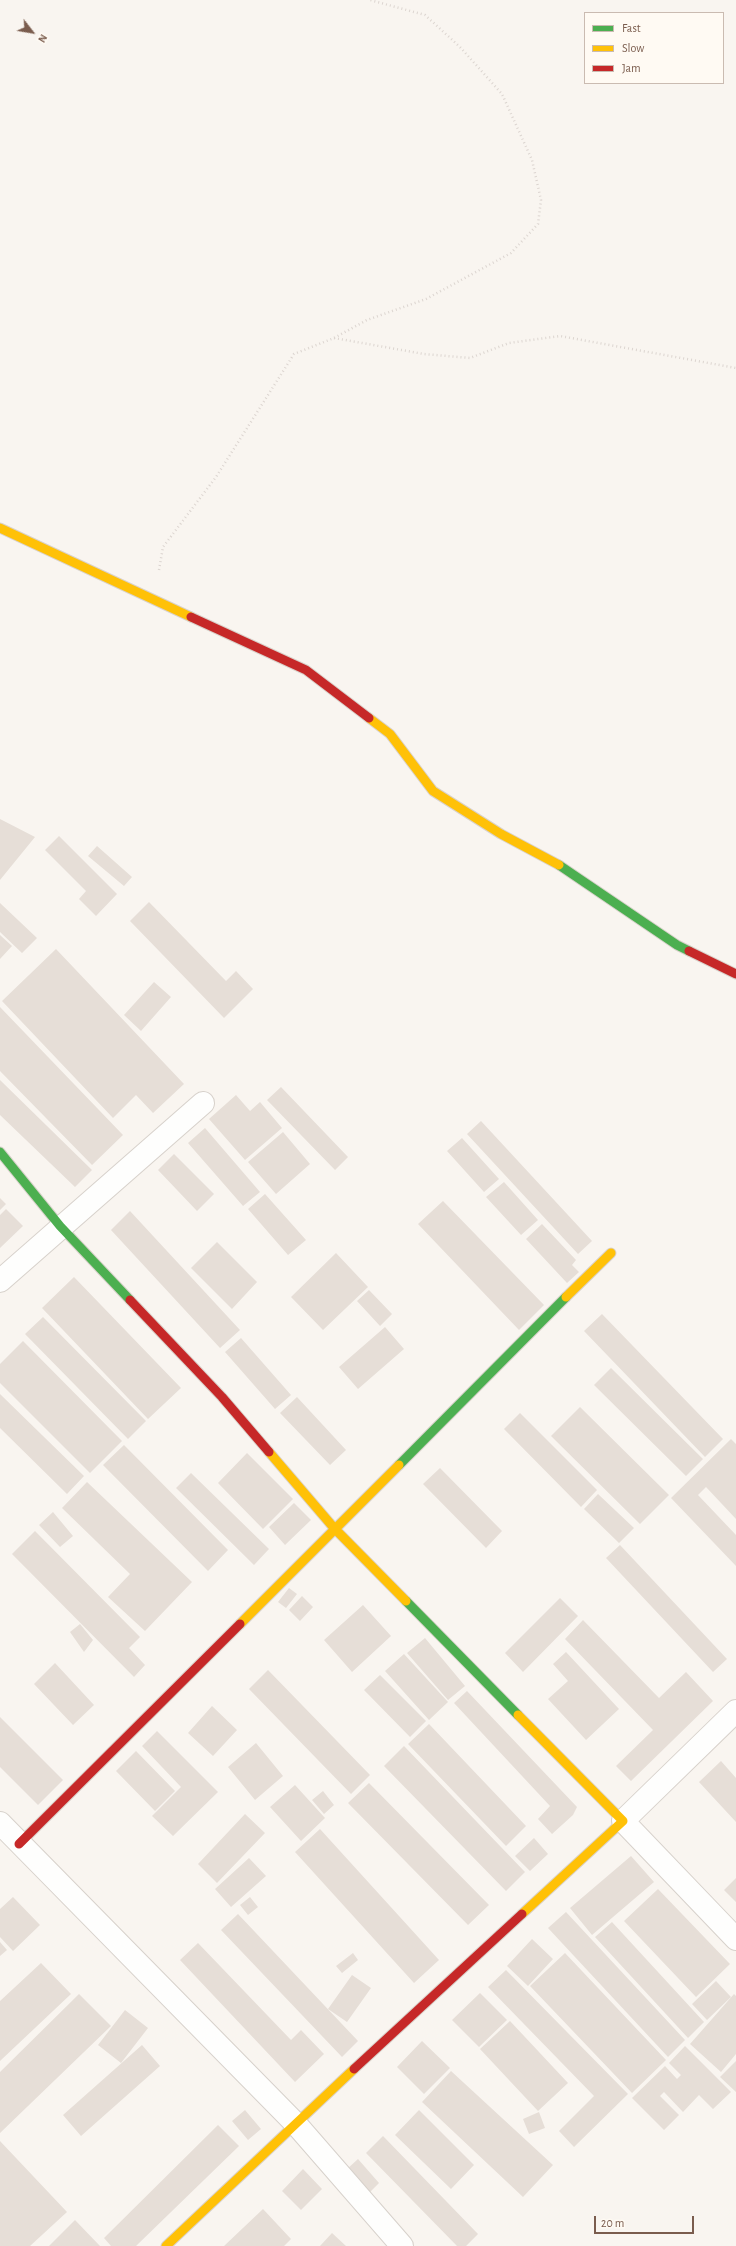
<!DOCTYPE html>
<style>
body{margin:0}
#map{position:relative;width:736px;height:2246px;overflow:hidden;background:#f9f5f0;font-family:"Alegreya Sans",sans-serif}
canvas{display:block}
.legend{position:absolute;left:584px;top:12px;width:140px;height:72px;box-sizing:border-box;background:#fffaf3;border:1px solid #cabbb1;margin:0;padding:5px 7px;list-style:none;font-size:12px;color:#7a5c4d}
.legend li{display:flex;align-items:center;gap:8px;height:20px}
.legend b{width:20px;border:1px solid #cabbb1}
.north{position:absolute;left:12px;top:12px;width:40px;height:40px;-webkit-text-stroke:3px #fffaf3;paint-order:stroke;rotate:121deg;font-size:11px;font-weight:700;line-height:16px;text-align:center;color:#7a5c4d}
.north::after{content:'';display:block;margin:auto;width:14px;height:18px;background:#7a5c4d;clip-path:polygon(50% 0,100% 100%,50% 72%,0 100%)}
.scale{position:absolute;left:594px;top:2216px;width:100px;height:18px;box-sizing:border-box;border:2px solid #7a5c4d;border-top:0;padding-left:5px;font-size:12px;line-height:14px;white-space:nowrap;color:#7a5c4d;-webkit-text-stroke:3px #fffaf3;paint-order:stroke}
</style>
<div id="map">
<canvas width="736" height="2246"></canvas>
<ul class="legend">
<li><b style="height:5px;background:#4caf50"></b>Fast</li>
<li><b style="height:5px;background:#ffc107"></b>Slow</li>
<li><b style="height:5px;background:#c62828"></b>Jam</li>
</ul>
<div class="north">N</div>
<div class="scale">20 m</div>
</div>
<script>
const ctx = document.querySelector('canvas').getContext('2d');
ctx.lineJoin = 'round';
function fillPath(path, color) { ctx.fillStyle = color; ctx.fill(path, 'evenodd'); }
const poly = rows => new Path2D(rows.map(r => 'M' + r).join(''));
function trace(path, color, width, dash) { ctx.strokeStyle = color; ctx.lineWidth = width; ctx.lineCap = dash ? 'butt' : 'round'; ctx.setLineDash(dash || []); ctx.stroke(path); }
const building = poly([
 [0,819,35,837,0,880],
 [59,836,117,894,96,916,79,899,86,891,45,850],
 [97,846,132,877,124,886,88,856],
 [149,902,226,981,236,971,253,989,224,1018,130,921],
 [0,903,37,938,22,953,0,932],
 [0,935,12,946,0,959],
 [56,949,184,1084,153,1113,136,1095,113,1118,2,1001],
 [154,982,171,997,141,1031,124,1015],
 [0,1007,123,1135,92,1165,0,1071],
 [0,1080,92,1170,75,1187,0,1115],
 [281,1087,348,1157,335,1170,267,1100],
 [236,1095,250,1111,260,1102,282,1128,245,1160,209,1119],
 [481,1121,592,1241,578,1254,467,1134],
 [205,1128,260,1192,243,1206,188,1143],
 [283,1132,310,1164,276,1194,248,1162],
 [462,1138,499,1179,484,1192,447,1151],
 [174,1154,214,1194,197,1211,158,1170],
 [504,1182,538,1220,521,1235,486,1197],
 [265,1194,306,1240,288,1255,248,1209],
 [0,1198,6,1204,0,1210],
 [443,1201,544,1305,519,1330,418,1224],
 [6,1209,23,1226,0,1248,0,1215],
 [130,1211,240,1330,220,1348,111,1230],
 [542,1224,576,1260,572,1265,579,1272,567,1283,526,1239],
 [217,1242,257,1282,232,1309,191,1268],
 [336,1253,368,1287,323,1330,291,1297],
 [74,1277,181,1388,148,1419,42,1308],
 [369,1290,392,1314,380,1326,357,1301],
 [602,1314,723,1439,705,1457,584,1331],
 [43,1317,146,1421,128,1439,25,1334],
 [385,1327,404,1349,358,1389,339,1367],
 [241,1338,291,1395,275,1409,225,1352],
 [23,1341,122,1441,90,1473,0,1383,0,1364],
 [611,1368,703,1459,686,1476,594,1385],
 [0,1394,84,1476,67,1494,0,1428],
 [297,1397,346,1450,330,1465,280,1413],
 [580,1407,669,1495,640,1524,551,1436],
 [520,1413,597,1490,581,1507,504,1429],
 [731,1439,736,1444,736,1519,706,1487,698,1495,736,1535,736,1566,671,1498],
 [124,1445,228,1550,208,1571,103,1465],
 [247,1453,293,1499,263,1529,218,1483],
 [440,1468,502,1531,486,1548,423,1484],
 [191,1473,269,1549,254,1565,176,1488],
 [87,1482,192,1582,145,1631,108,1597,130,1574,62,1508],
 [598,1494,634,1528,619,1543,584,1509],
 [294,1503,311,1520,285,1545,269,1527],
 [53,1512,73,1536,60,1547,39,1525],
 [35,1531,140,1637,129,1648,145,1665,134,1677,12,1554],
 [620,1545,727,1659,713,1672,606,1558],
 [289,1588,297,1594,286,1608,278,1602],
 [302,1596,313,1607,300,1621,289,1610],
 [560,1598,578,1616,523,1672,505,1653],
 [363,1605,391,1636,352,1672,324,1640],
 [583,1620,659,1698,686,1672,713,1701,631,1781,616,1766,653,1730,565,1639],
 [80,1624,93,1640,84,1652,70,1632],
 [425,1638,465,1686,448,1700,407,1653],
 [566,1652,619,1709,586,1740,548,1699,568,1681,553,1664],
 [404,1654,448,1702,429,1720,385,1671],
 [55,1663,94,1705,73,1725,34,1684],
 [268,1670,370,1775,351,1794,249,1689],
 [380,1675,426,1721,410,1737,364,1690],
 [467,1691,577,1807,573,1815,552,1834,538,1819,550,1806,454,1703],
 [212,1706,237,1730,213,1756,188,1733],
 [0,1717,63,1780,38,1805,0,1767],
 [429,1724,526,1826,506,1846,408,1744],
 [157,1731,218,1792,173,1836,152,1816,181,1787,142,1746],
 [256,1743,283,1776,255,1800,228,1767],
 [404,1746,525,1872,506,1891,384,1766],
 [136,1751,175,1791,155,1811,116,1771],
 [721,1761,736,1778,736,1822,699,1782],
 [369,1783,489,1905,468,1925,348,1803],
 [295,1785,325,1818,301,1841,270,1807],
 [323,1791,334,1805,324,1814,312,1800],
 [245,1814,265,1833,217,1883,198,1864],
 [320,1829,439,1960,414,1983,295,1852],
 [534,1838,548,1854,530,1871,515,1856],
 [631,1856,654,1882,592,1935,570,1908],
 [249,1858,266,1876,231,1907,215,1889],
 [736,1878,736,1902,724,1890],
 [658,1889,730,1964,696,1997,624,1921],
 [13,1897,40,1925,13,1951,0,1937,0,1909],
 [250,1897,258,1907,248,1915,240,1905],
 [566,1912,685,2040,668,2057,548,1928],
 [238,1914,358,2041,342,2057,221,1930],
 [612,1922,704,2022,688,2038,595,1937],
 [532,1939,553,1959,528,1986,507,1966],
 [0,1942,7,1950,0,1956],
 [198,1943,291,2040,301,2030,324,2054,295,2082,180,1960],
 [353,1953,358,1960,342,1973,336,1966],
 [565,1953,666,2060,632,2093,530,1986],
 [41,1963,71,1994,0,2061,0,2001],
 [506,1970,628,2094,574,2147,559,2131,594,2096,488,1987],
 [352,1975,371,1988,347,2022,328,2009],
 [716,1981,731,1997,707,2020,692,2004],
 [480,1993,507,2020,479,2047,452,2020],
 [79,1994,111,2026,0,2133,0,2072],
 [734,1994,736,1996,736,2054,721,2072,690,2044],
 [125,2010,148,2028,121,2063,98,2045],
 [510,2021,568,2083,538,2111,480,2049],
 [422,2041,450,2068,424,2094,397,2067],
 [142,2045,160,2066,81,2136,63,2115],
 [685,2046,731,2092,713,2109,699,2095,683,2112,664,2092,660,2096,679,2115,664,2130,632,2098,665,2066,677,2079,681,2075,669,2063],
 [736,2061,736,2092,720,2077],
 [451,2071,553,2165,523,2197,422,2102],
 [245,2110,261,2129,248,2140,232,2121],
 [419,2110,474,2165,451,2189,395,2135],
 [539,2112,545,2128,529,2134,523,2119],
 [218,2125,239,2146,136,2246,111,2246,104,2238],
 [383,2136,478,2234,466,2246,457,2246,366,2153],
 [0,2141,67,2212,30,2246,0,2246],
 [358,2159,379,2183,368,2194,346,2170],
 [303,2169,322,2189,301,2210,282,2191],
 [263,2209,291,2239,284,2246,224,2246],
 [75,2220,100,2246,49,2246],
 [332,2233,346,2246,320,2246]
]);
const path = poly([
 [334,338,424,354,470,358,509,343,560,336,736,368],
 [159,570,163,547,216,477,294,354,334,338,367,320,426,299,511,253,538,224,541,200,532,160,502,94,460,47,425,15,370,0]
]);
const street = poly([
 [0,1281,203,1103],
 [736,1711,623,1821,736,1939],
 [0,1823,295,2123,402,2246]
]);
const fast = poly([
 [559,865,677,945,689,951],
 [0,1152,60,1226,130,1300],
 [399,1465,566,1297],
 [406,1601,518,1715]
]);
const slow = poly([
 [0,528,191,617],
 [369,718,390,734,433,791,501,834,559,865],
 [566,1297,611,1253],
 [269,1452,334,1528,406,1601],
 [240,1624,399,1465],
 [518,1715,623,1821,522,1914],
 [166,2246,354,2069]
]);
const jam = poly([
 [191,617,306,670,369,718],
 [689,951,736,974],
 [130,1300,222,1397,269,1452],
 [19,1844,240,1624],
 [354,2069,522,1914]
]);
fillPath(building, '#e6ded7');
trace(street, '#d7d1cb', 24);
trace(fast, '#d9d2cb', 11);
trace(slow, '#d9d2cb', 11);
trace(jam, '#d9d2cb', 11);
trace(path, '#dcd5d0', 2.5, [1, 3]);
trace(street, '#fefefd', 22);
trace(fast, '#4caf50', 9);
trace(slow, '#ffc107', 9);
trace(jam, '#c62828', 9);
</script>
